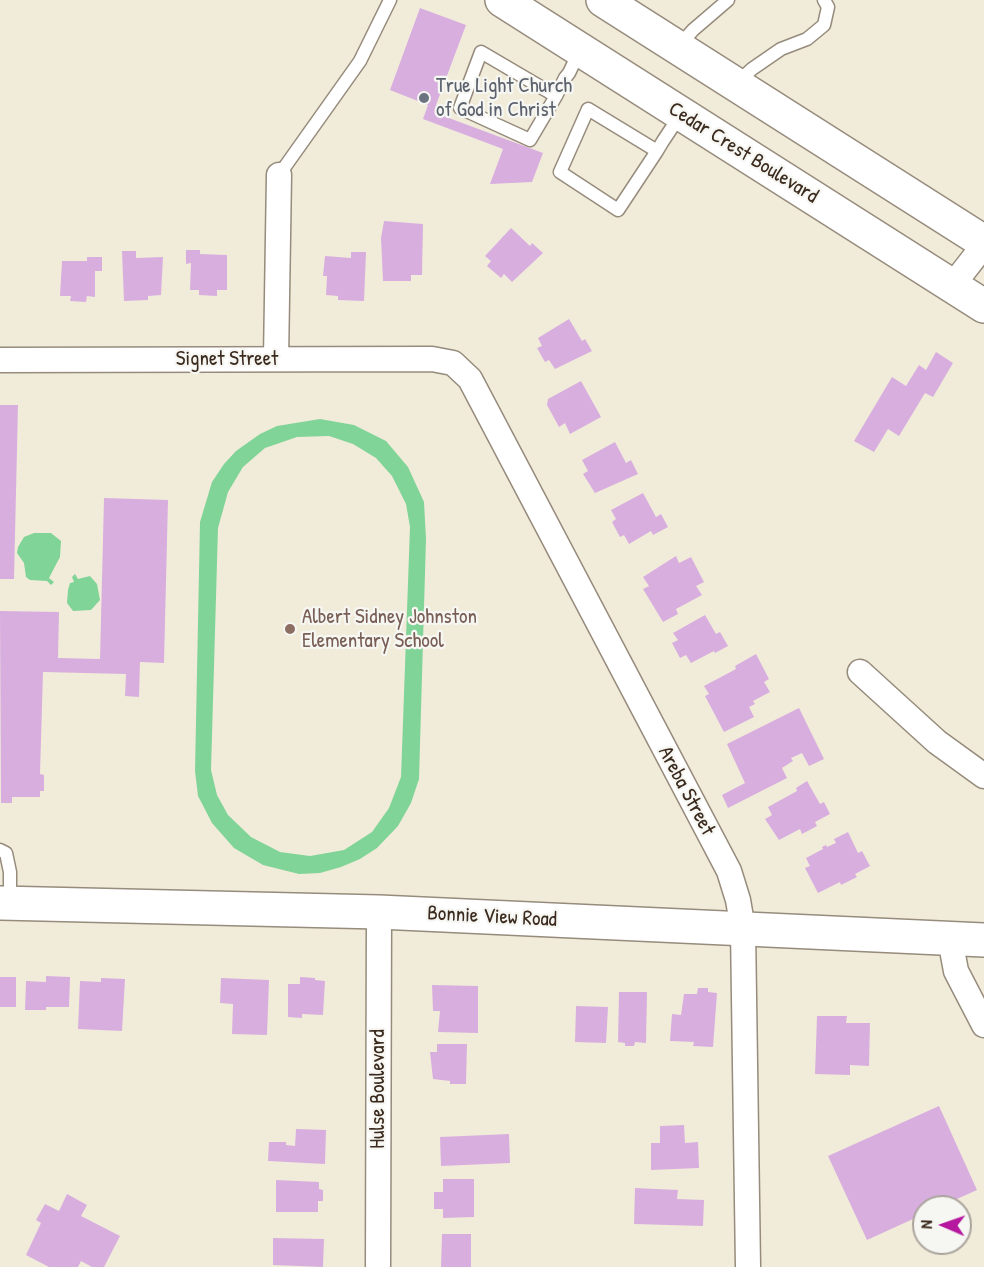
<!DOCTYPE html>
<style>
body{margin:0}
#map{position:relative;width:984px;height:1267px;overflow:hidden;background:#f1ecda;font-family:"Patrick Hand",sans-serif}
canvas{display:block}
.north{position:absolute;left:912px;top:1195px;width:60px;height:60px;box-sizing:border-box;background:#f6f6f2;border:2px solid #aba49d;border-radius:50%;rotate:272deg;font-size:16px;font-weight:700;line-height:24px;text-align:center;color:#3b2a1e}
.north::after{content:'';display:block;margin:auto;width:21px;height:27px;background:#b5179e;clip-path:polygon(50% 0,100% 100%,50% 72%,0 100%)}
</style>
<div id="map">
<canvas width="984" height="1267"></canvas>
<div class="north">N</div>
</div>
<script>
const ctx = document.querySelector('canvas').getContext('2d');
ctx.lineJoin = 'round';
function fillPath(path, color) { ctx.fillStyle = color; ctx.fill(path, 'evenodd'); }
const poly = rows => new Path2D(rows.map(r => 'M' + r).join(''));
function trace(path, color, width, dash) { ctx.strokeStyle = color; ctx.lineWidth = width; ctx.lineCap = dash ? 'butt' : 'round'; ctx.setLineDash(dash || []); ctx.stroke(path); }
function drawText(font, color, halo, rows, align = 'center') {
  ctx.font = font + ' "Patrick Hand",sans-serif'; ctx.lineWidth = 4.5; ctx.setLineDash([]); ctx.textBaseline = 'middle'; ctx.strokeStyle = halo; ctx.fillStyle = color; for (const [text, x, y, turn = 0] of rows) {
    ctx.save(); ctx.translate(x, y); ctx.rotate((+turn || 0) * Math.PI / 180); ctx.textAlign = isNaN(turn) ? turn : align; if (halo) ctx.strokeText(text, 0, 0); ctx.fillText(text, 0, 0); ctx.restore();
  }
}
const green = poly([
 [320,419,354,425,386,441,408,467,424,502,426,539,419,779,411,803,398,826,377,848,360,859,341,867,320,873,299,874,263,865,234,848,212,823,198,796,195,771,200,522,212,482,224,464,236,451,260,434,277,426],
 [329,436,353,444,376,458,392,476,406,504,410,527,401,777,389,808,372,832,344,850,310,856,280,852,251,837,228,815,217,795,211,770,218,528,228,492,243,467,265,448,297,437],
 [34,533,51,533,61,541,60,557,49,578,54,582,51,585,47,581,30,580,26,577,24,563,17,553,18,547,24,537],
 [75,574,78,579,90,576,97,584,100,600,91,610,73,611,67,603,68,590,70,583,74,582,72,577]
]);
const building = poly([
 [420,8,466,25,436,105,441,107,438,114,543,153,532,182,490,184,503,149,423,119,428,105,390,90],
 [384,221,423,224,422,275,411,275,411,281,383,281,381,238],
 [511,228,530,246,532,243,543,253,512,282,504,274,501,278,487,266,491,261,485,256],
 [186,250,200,250,200,254,227,255,227,290,217,290,217,296,199,295,199,290,190,290,191,263,186,264],
 [122,251,136,251,136,258,163,257,161,295,148,296,148,300,124,301],
 [351,252,366,252,364,301,338,300,338,296,326,295,327,276,323,276,325,256,351,258],
 [87,257,102,257,102,271,95,271,95,297,87,296,86,302,70,301,71,296,60,296,62,261,87,261],
 [569,319,582,341,585,339,592,351,555,369,549,360,545,362,537,348,542,346,538,338],
 [936,352,953,363,933,397,925,393,899,436,888,429,874,452,854,441,892,377,906,386,919,365,926,370],
 [581,381,601,417,570,434,565,423,559,427,547,405,548,399],
 [0,405,18,405,14,579,0,579],
 [615,442,626,463,631,460,638,474,595,493,583,474,588,471,582,460],
 [643,493,656,517,661,514,668,527,653,535,651,531,629,544,624,535,620,537,612,522,616,519,611,510],
 [104,498,168,500,164,663,140,662,139,697,125,696,126,674,43,672,40,774,44,775,44,791,40,791,40,797,12,797,12,803,1,803,0,611,59,612,58,658,100,659],
 [676,556,679,563,691,557,704,582,696,586,702,595,676,609,678,614,663,622,643,589,649,586,643,577],
 [705,615,716,634,720,632,728,646,715,653,714,651,691,663,686,655,680,658,672,643,678,640,673,633],
 [756,654,769,679,764,682,770,692,753,701,755,704,749,707,754,717,724,732,705,696,709,694,704,686,736,669,735,666],
 [799,708,824,759,809,766,802,753,791,758,793,761,782,768,787,778,728,808,722,795,745,783,727,744],
 [807,781,820,804,824,802,830,814,815,822,817,826,802,834,800,829,779,840,765,819,772,815,768,807,797,791,796,788],
 [848,832,858,853,862,851,870,866,855,874,857,877,841,885,840,882,818,893,805,868,810,866,806,858,823,849,822,847,826,845,827,847,836,843,834,839],
 [46,976,70,977,69,1007,46,1007,46,1010,25,1010,26,981,46,982],
 [0,977,16,977,16,1007,0,1007],
 [300,977,315,978,315,980,325,981,323,1015,302,1014,302,1018,288,1017,288,984,300,984],
 [101,978,125,979,122,1031,78,1029,80,981,101,982],
 [221,978,269,980,267,1035,232,1034,233,1004,220,1003],
 [432,985,478,986,478,1033,438,1032,440,1011,433,1011],
 [698,988,708,988,708,992,717,993,713,1047,693,1046,694,1042,670,1041,672,1014,681,1015,684,994,697,994],
 [619,992,647,992,646,1043,635,1042,634,1046,625,1046,625,1043,618,1042],
 [576,1006,608,1007,606,1043,575,1042],
 [817,1016,847,1016,846,1023,870,1023,869,1066,850,1065,850,1075,815,1074],
 [437,1044,467,1044,466,1084,450,1084,450,1081,433,1079,430,1052,437,1052],
 [939,1106,977,1190,939,1207,924,1207,924,1214,867,1240,828,1156],
 [684,1125,685,1143,698,1142,699,1168,651,1170,651,1143,660,1143,660,1126],
 [296,1129,326,1130,325,1164,268,1161,269,1142,286,1142,286,1145,295,1146],
 [509,1134,510,1163,441,1166,440,1137],
 [443,1179,474,1179,474,1217,443,1218,443,1209,434,1209,434,1192,443,1192],
 [276,1180,319,1182,319,1189,323,1190,323,1201,318,1201,318,1212,276,1212],
 [635,1188,678,1190,677,1199,704,1200,703,1226,634,1224],
 [67,1194,87,1205,81,1216,120,1236,104,1267,92,1267,81,1261,78,1267,49,1267,26,1255,41,1223,36,1220,45,1204,59,1211],
 [442,1234,471,1234,471,1267,441,1267],
 [273,1238,324,1239,323,1267,273,1265]
]);
const lane = poly([
 [679,46,693,30,728,0],
 [737,83,752,69,781,49,807,39,824,25,828,7,824,0],
 [556,96,481,52,460,108,530,140,556,96,565,78,569,73,580,50],
 [657,151,588,109,560,172,618,210,657,151,663,141,681,114],
 [279,175,360,61,390,0],
 [0,850,6,853,10,872,10,902]
]);
const street = poly([
 [952,286,984,245],
 [276,359,279,175],
 [0,360,432,359,453,363,470,379,729,871,738,900,743,929,748,1267],
 [860,672,937,742,984,776],
 [950,939,956,971,984,1025],
 [378,1267,379,912]
]);
const secondary = poly([
 [502,0,984,306],
 [603,0,984,242],
 [0,903,379,912,984,940]
]);
const markers = [
 [424,98,6,"#6b7280"],
 [290,629,6,"#8d6e63"]
];
const worshipNames = [
 ["True Light Church",436,86],
 ["of God in Christ",436,110]
];
const streetNames = [
 ["Cedar Crest Boulevard",743,153,32],
 ["Signet Street",227,359],
 ["Areba Street",686,791,62],
 ["Bonnie View Road",492,917,3],
 ["Hulse Boulevard",378,1089,-90]
];
const educationNames = [
 ["Albert Sidney Johnston",302,617],
 ["Elementary School",302,641]
];
fillPath(green, '#81d497');
fillPath(building, '#d8aedf');
trace(lane, '#968b7c', 15);
trace(street, '#968b7c', 27);
trace(secondary, '#968b7c', 36);
trace(lane, '#fff', 12);
trace(street, '#fff', 24);
trace(secondary, '#fff', 33);
for (const [x, y, r, color] of markers) { const dot = new Path2D(); dot.arc(x, y, r, 0, 2 * Math.PI); ctx.fillStyle = color; ctx.fill(dot); trace(dot, '#f6f6f2', 2); }
drawText('21px', '#5b616d', '#f6f6f2', worshipNames, 'left');
drawText('21px', '#3b2a1e', '#f6f6f2', streetNames);
drawText('21px', '#785e54', '#f6f6f2', educationNames, 'left');
</script>
